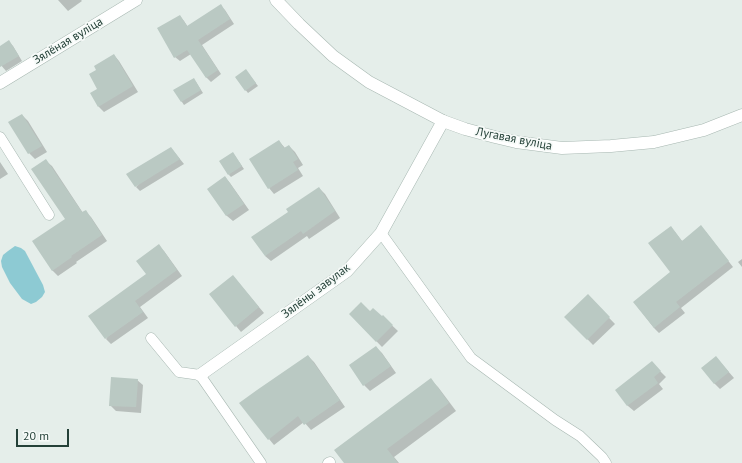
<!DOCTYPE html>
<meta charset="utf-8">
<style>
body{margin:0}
#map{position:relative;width:742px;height:463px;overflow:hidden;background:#e5eeea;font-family:"PT Sans",sans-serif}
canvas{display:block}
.scale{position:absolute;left:16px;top:429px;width:53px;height:18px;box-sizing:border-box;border:2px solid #244138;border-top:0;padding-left:5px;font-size:12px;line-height:14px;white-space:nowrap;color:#244138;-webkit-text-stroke:3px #f6faf8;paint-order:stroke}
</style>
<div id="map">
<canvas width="742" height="463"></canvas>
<div class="scale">20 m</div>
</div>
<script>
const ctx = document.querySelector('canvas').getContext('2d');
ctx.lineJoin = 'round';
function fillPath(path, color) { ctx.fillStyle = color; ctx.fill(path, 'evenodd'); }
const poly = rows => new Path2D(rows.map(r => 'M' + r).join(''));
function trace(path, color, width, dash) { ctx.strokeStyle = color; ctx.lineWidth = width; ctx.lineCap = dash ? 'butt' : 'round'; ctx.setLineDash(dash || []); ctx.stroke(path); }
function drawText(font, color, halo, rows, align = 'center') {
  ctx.font = font + ' "PT Sans",sans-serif'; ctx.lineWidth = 3.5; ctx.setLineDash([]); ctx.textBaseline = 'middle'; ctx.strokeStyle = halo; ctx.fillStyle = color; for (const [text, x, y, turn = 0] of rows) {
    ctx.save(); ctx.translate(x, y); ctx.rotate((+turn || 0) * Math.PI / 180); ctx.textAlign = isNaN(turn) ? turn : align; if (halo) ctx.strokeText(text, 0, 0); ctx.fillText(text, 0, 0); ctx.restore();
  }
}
const water = poly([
 [15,246,21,248,25,251,43,285,45,292,42,297,36,302,31,304,22,299,10,283,2,267,1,261,3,255,8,251]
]);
const shadow = poly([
 [58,0,81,0,82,1,68,11],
 [221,6,225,10,234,24,202,45,221,74,211,82,206,77,191,54,180,61,175,57,180,16,184,21,188,27],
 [9,42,13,46,22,61,6,71,0,64,0,47],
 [114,55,119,61,138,92,104,112,99,107,97,70],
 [248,73,258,86,248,93,236,78],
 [196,82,203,93,184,105,182,102,175,90],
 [22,115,28,121,47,152,35,159,29,153],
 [279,141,285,148,289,146,295,152,303,165,298,168,303,176,274,194,269,188],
 [171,148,184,164,140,191,136,187],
 [235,156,244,169,231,177,229,175],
 [46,161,52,166,83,213,85,211,91,217,107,241,76,262,77,263,58,276,52,270,66,220],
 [0,162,8,174,0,179],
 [225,177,230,183,249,210,233,221,227,216,208,189],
 [319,188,325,194,340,218,309,239,307,236,271,261,265,256,289,212],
 [675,232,682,241,706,232,733,267,681,308,685,313,659,333,654,328,634,302,672,273],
 [159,246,164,251,182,276,140,307,148,318,111,344,106,339,147,275],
 [742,259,742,267,738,262],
 [233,276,238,282,264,313,241,332,236,326],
 [588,296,615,324,593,345,566,317],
 [370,312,382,318,383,317,398,331,382,347,350,314],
 [376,347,382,353,396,373,370,391,364,385],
 [308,356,314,362,345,407,311,430,304,422,274,445,269,439],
 [716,357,734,378,720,389,714,383],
 [652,363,666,377,659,384,663,389,634,411,628,406,616,390],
 [137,380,143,385,141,413,116,411,110,405],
 [431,380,438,387,456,411,394,457,399,463,345,463]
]);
const building = poly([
 [221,4,230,19,198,40,218,70,206,78,187,50,174,58,157,28,180,15,187,26],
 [9,40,19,56,0,67,0,46],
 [114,54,133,86,98,107,90,93,97,89,89,74,96,70,94,66],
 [246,69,256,83,245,91,235,77],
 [194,78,201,90,181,102,173,90],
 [22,114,42,146,28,154,8,122],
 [279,140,284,148,289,145,298,159,293,162,298,170,268,189,249,159],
 [171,147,180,159,135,187,126,174],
 [233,152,242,166,228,175,219,161],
 [46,159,82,212,86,210,102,235,71,256,72,257,52,271,32,241,65,219,31,169],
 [225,176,244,204,226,216,207,189],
 [319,187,335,211,303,234,301,231,265,256,251,237,288,212,286,209],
 [701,225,729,261,676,302,680,307,654,328,633,302,670,272,648,243,671,226,682,241],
 [159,244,177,270,135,301,143,312,105,339,88,316,146,274,136,261],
 [233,275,259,307,235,327,209,294],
 [588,294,610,317,587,340,564,317],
 [361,302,370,311,373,308,382,316,383,315,393,325,376,342,349,314],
 [376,346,391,366,363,386,349,365],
 [308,355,340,400,304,425,298,416,268,440,239,403,257,390],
 [716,356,729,372,714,384,701,368],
 [652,361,661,371,654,377,658,383,627,406,615,390],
 [111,377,138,379,136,407,109,406],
 [431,378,449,403,387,449,398,463,344,463,334,450]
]);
const service = poly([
 [0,137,49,215],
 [381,233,471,358,555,420,580,436,602,457,606,463],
 [151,338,179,372,200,375,261,463],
 [328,463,330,462]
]);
const minor = poly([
 [0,83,136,0],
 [200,375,347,271,381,233,443,121]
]);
const tertiary = poly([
 [276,0,299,24,333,56,369,82,443,121,465,129,495,137,516,142,562,148,611,146,654,142,704,130,742,115]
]);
const streetNames = [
 ["Зялёная вуліца",68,41,-31],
 ["Лугавая вуліца",514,139,11],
 ["Зялёны завулак",316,291,-37]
];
fillPath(water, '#8dcad3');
fillPath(shadow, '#0003');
fillPath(building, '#bac9c3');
trace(service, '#a7b7b1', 11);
trace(minor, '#a7b7b1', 13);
trace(tertiary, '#a7b7b1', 13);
trace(service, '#fff', 10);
trace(minor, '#fff', 12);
trace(tertiary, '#fff', 12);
drawText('12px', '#244138', '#f6faf8', streetNames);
</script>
